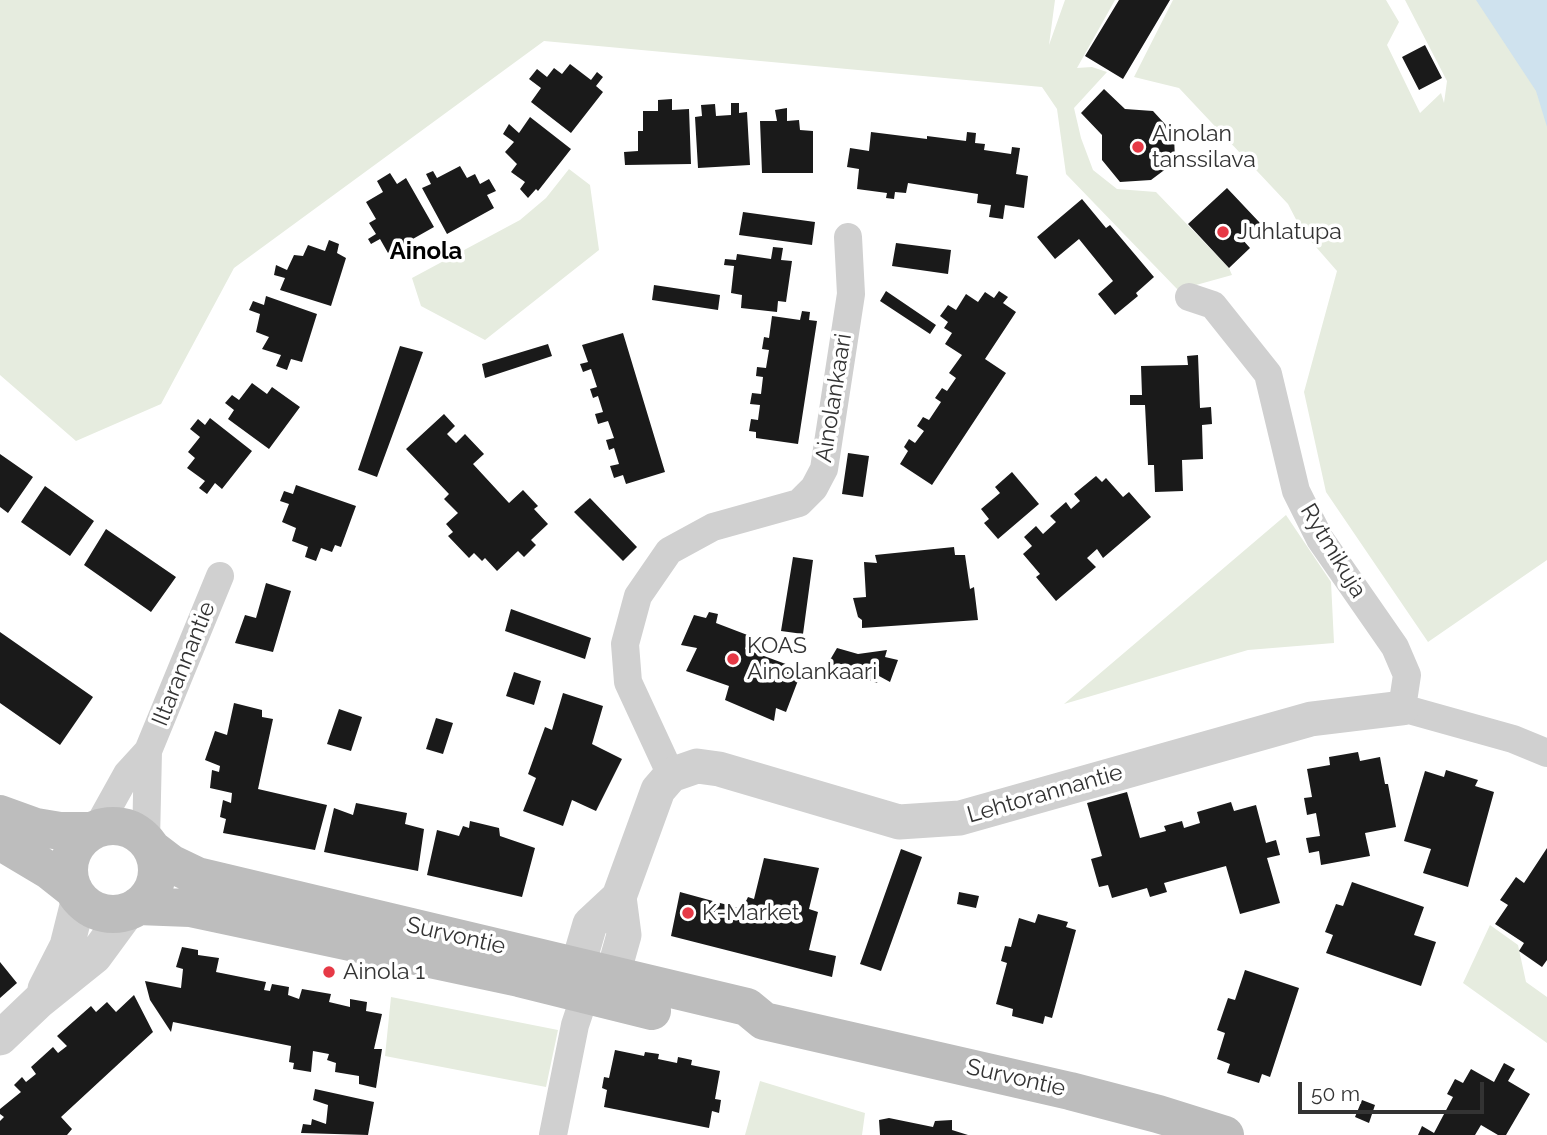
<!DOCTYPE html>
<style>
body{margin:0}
#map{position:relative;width:1547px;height:1135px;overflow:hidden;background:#fff;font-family:Raleway,sans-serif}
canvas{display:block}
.scale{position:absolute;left:1298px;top:1082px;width:186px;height:32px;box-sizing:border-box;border:4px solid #333;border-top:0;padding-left:9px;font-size:21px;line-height:24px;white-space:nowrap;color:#333;-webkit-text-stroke:5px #fff;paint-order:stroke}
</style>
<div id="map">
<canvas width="1547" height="1135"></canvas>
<div class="scale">50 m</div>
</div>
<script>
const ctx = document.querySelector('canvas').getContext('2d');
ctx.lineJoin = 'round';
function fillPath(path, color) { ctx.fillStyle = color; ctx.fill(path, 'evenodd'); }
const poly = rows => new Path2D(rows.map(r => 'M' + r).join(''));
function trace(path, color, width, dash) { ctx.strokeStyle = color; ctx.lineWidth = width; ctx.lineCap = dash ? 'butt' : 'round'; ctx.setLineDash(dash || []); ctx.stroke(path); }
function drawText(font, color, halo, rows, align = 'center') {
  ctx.font = font + ' Raleway,sans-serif'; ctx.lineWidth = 7; ctx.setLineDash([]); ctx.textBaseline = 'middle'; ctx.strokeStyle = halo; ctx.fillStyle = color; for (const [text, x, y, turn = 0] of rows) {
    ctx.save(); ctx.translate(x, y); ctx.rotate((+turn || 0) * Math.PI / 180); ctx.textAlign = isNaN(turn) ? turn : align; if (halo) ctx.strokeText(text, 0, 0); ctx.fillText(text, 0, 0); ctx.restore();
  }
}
const green = poly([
 [0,0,1055,0,1049,45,1065,0,1115,0,1077,68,1092,67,1107,72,1074,108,1081,138,1093,170,1117,189,1156,192,1229,268,1232,275,1178,290,1066,174,1057,109,1042,87,544,41,234,268,161,404,76,441,0,375],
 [1173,0,1386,0,1399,22,1387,45,1420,113,1441,93,1444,103,1447,81,1405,0,1547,0,1547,560,1428,642,1326,492,1304,392,1337,271,1302,231,1288,204,1179,88,1134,77],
 [569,169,590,185,599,250,485,340,421,306,412,278,520,220,546,198],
 [1286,515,1331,582,1334,643,1248,650,1064,704],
 [1490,925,1518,945,1526,982,1547,997,1547,1043,1463,983],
 [391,997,558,1030,546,1087,385,1056],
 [760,1081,865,1113,862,1135,745,1135]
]);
const water = poly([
 [1476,0,1547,0,1547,127,1536,91]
]);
const building = poly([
 [1119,0,1170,0,1123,79,1085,56],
 [1425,45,1442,78,1419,90,1402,57],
 [570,64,591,80,597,72,603,77,596,86,603,92,571,133,531,102,541,88,529,79,537,69,547,77,554,68,562,74],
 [1104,89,1125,109,1153,111,1174,134,1175,162,1151,180,1120,182,1102,160,1102,135,1081,113],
 [672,99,672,110,689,109,691,164,625,165,624,152,638,151,638,131,643,131,643,111,658,111,658,100],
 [731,103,739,103,739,113,747,112,750,165,698,168,695,117,702,116,701,105,715,104,716,116,731,115],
 [787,108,787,121,799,120,800,130,813,131,813,173,762,173,760,121,777,121,775,110],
 [530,117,571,149,538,191,536,189,528,198,520,189,525,182,511,172,517,164,505,152,514,142,503,134,509,124,519,133],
 [871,132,927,139,927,136,966,141,967,132,976,133,975,143,985,144,984,150,1011,154,1012,147,1020,148,1016,174,1028,176,1024,208,1005,205,1003,219,989,217,991,205,977,203,978,194,908,183,906,193,895,192,894,199,886,198,887,193,857,189,859,169,847,167,850,148,869,151],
 [460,166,467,178,475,174,480,184,489,179,496,191,487,195,494,208,447,234,422,188,431,184,426,174,433,171,437,178],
 [390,173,397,184,406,178,434,227,388,253,380,239,371,244,368,239,376,234,369,223,376,219,366,202,383,192,377,181],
 [1227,188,1260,223,1242,239,1250,248,1229,268,1188,224],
 [1082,199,1106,228,1110,225,1154,277,1136,293,1138,296,1115,315,1098,294,1113,281,1079,239,1055,259,1037,237],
 [743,212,815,222,812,245,739,235],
 [329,240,339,244,337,253,346,258,331,306,280,290,285,278,274,275,276,265,287,270,294,255,303,256,308,245,325,251],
 [896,243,951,250,948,274,892,266],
 [773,247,783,248,781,260,792,261,786,302,778,301,777,312,741,308,742,295,731,293,734,266,724,265,725,259,736,260,737,254,771,259],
 [654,285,720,295,718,310,652,300],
 [886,291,936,325,930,334,880,301],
 [999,291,1008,297,1003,303,1016,312,985,359,1006,373,932,485,900,464,908,451,904,447,909,439,915,443,924,431,917,426,923,417,929,420,941,402,935,398,942,388,947,391,956,378,949,373,962,355,945,344,952,333,944,328,948,322,940,316,948,305,956,310,966,294,978,302,985,292,994,298],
 [266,296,317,314,302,362,291,359,287,370,276,366,281,355,262,349,269,337,256,332,260,314,249,310,253,301,264,305],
 [802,311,810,312,809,320,817,321,798,444,756,438,756,432,749,431,751,419,758,420,760,405,750,404,752,393,761,394,763,377,756,376,757,367,766,368,769,350,762,349,764,337,769,338,772,316,800,320],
 [623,333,665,472,626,484,623,475,614,478,610,466,619,464,614,448,609,450,606,440,614,438,608,421,598,424,595,414,603,412,598,396,593,398,590,389,597,387,591,369,583,372,580,364,588,362,582,345],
 [548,344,552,356,485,378,482,364],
 [400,346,423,352,377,477,358,470],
 [1198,355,1200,408,1211,407,1212,424,1202,425,1203,459,1182,460,1183,491,1155,492,1154,465,1148,465,1145,405,1130,405,1130,395,1142,395,1141,366,1188,365,1187,356],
 [252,383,267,394,272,387,300,407,269,449,228,419,234,410,225,403,232,395,239,400],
 [444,414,455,426,447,434,456,443,465,434,484,454,473,464,509,503,523,490,538,506,534,509,548,524,531,540,536,545,524,557,518,551,497,571,485,558,482,561,474,553,469,558,448,536,453,532,446,524,458,513,444,499,449,494,406,449],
 [210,418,252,451,222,489,215,483,207,494,199,488,205,481,187,468,195,458,188,452,200,437,190,429,198,419,205,425],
 [848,453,869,456,863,497,842,494],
 [0,454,33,477,8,513,0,507],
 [1012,472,1039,504,998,539,984,523,989,519,981,509,1000,493,995,487],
 [1096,476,1102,482,1106,478,1123,497,1129,492,1151,517,1103,558,1097,549,1087,558,1096,567,1056,601,1036,577,1040,574,1023,554,1032,546,1024,537,1036,526,1043,534,1056,522,1050,516,1066,502,1071,509,1080,501,1074,494],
 [296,485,356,506,341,547,335,545,332,552,321,548,316,561,305,557,308,547,292,541,296,528,282,522,289,504,280,501,284,491,293,494],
 [45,486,94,521,70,556,21,522],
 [590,498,637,547,623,561,574,512],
 [106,529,176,577,151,612,84,565],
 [954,547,955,555,965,555,970,589,974,587,978,620,862,628,862,620,858,617,853,598,866,597,864,562,877,563,875,555],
 [793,557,813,560,803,634,781,631],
 [266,583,291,591,273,652,235,643,245,615,256,618],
 [511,609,591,638,585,659,505,631],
 [709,612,718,614,716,623,750,636,745,649,802,670,786,712,776,708,774,721,725,700,729,686,686,671,697,648,681,645,694,615,706,618],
 [0,632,93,697,60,745,0,703],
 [837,648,858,654,887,650,885,657,898,660,890,682,879,676,877,683,827,665],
 [514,672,541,681,534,705,506,696],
 [563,693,603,706,592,744,622,759,596,811,572,800,563,826,523,811,536,778,528,774,545,727,552,730],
 [234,703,262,710,262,717,273,719,258,789,327,805,315,850,223,833,226,819,220,817,223,800,231,803,232,793,210,788,212,770,219,772,220,766,205,760,215,731,227,735],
 [339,709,362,717,351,751,327,744],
 [436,718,453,723,443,754,426,749],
 [1358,752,1360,761,1380,757,1385,784,1388,784,1396,827,1365,833,1370,856,1321,865,1319,851,1309,853,1306,838,1320,836,1316,813,1307,815,1304,798,1312,797,1307,769,1330,765,1329,757],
 [1446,770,1478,780,1475,786,1494,792,1468,887,1423,873,1431,849,1404,841,1425,771,1444,777],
 [1127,792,1140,838,1166,831,1164,826,1182,821,1184,828,1200,823,1197,812,1231,802,1234,811,1256,805,1266,843,1276,840,1280,855,1267,858,1280,903,1240,914,1226,866,1164,883,1167,892,1150,897,1147,888,1112,898,1108,885,1099,887,1091,859,1102,856,1087,803],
 [356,803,407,813,405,824,424,829,418,871,324,852,334,808,353,815],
 [470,821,499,828,500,836,535,848,522,897,427,875,437,830,459,836,463,826,469,828],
 [1547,848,1547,960,1542,967,1519,951,1524,943,1495,924,1508,905,1500,900,1516,877,1524,883],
 [901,849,922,857,881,971,860,964],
 [764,858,819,868,809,909,818,912,809,950,836,956,832,977,671,936,680,892,742,909,748,897,754,899],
 [1352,882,1424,907,1414,935,1436,942,1421,986,1326,953,1333,935,1325,932,1336,904,1343,906],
 [959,892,979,896,976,908,957,904],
 [1038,914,1068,922,1066,927,1076,930,1052,1018,1045,1016,1043,1024,1012,1016,1013,1009,996,1004,1007,963,1001,961,1005,946,1011,947,1019,918,1035,923],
 [182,947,198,950,198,955,219,958,216,972,266,982,264,990,270,991,272,984,289,987,288,995,299,999,302,989,331,994,329,1002,350,1007,350,999,367,1002,366,1011,382,1014,374,1049,382,1049,376,1088,359,1084,359,1076,335,1072,336,1063,327,1060,329,1054,313,1051,311,1072,293,1069,294,1063,289,1062,291,1046,173,1022,171,1032,150,1000,145,981,181,988,183,969,176,967],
 [0,962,17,983,0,998],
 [1245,970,1299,988,1270,1077,1262,1074,1259,1083,1227,1073,1230,1064,1217,1059,1225,1033,1217,1030,1228,998,1235,1000],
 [134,995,153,1032,61,1117,72,1129,67,1135,0,1135,0,1121,4,1117,0,1114,0,1109,21,1092,14,1085,22,1077,26,1082,36,1074,31,1067,53,1047,58,1053,67,1046,57,1036,91,1006,96,1012,107,1002,116,1012],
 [615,1050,644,1056,645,1052,659,1054,658,1059,677,1063,678,1057,692,1060,691,1065,720,1071,715,1099,721,1100,719,1113,712,1111,709,1128,604,1107,607,1090,602,1088,604,1077,609,1078],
 [1504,1063,1515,1069,1508,1081,1530,1094,1506,1135,1498,1135,1481,1125,1475,1135,1418,1135,1422,1126,1434,1133,1453,1097,1447,1094,1455,1079,1463,1083,1471,1069,1494,1082],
 [315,1089,374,1102,368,1135,301,1133,303,1124,311,1125,312,1119,326,1124,328,1105,313,1100],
 [1362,1100,1375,1105,1369,1123,1355,1117],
 [889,1118,933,1127,935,1121,952,1120,952,1130,968,1135,880,1135,879,1120]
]);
const minor = poly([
 [1189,297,1213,305,1268,374,1296,491,1320,539,1395,647,1407,675,1402,708,1513,739,1547,753],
 [671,775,628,682,625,644,638,596,669,551,713,527,799,503,814,488,824,469,851,294,848,237],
 [97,828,127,774,148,751,220,576],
 [146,841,148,751],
 [553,1135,575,1025,585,995]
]);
const tertiary = poly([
 [619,897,624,935,613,974,585,995,578,965,590,924,619,897,658,790,671,775,697,766,719,769,899,822,960,818,1311,719,1402,708],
 [45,989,67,946,79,898],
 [0,1038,39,1001,95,956,128,911]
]);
const secondary = poly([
 [0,814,36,827,60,831,92,831],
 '69 870a44 44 0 1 1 88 0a44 44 0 1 1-88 0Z',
 [0,841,50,871,74,890],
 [151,848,172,864,197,876,747,1007,764,1021,1070,1091,1158,1114,1225,1135],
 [138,906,190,908,519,978,652,1011]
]);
const markers = [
 [1138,147,7,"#e63946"],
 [1223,232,7,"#e63946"],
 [733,659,7,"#e63946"],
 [688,913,7,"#e63946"],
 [329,972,7,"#e63946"]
];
const poiNames = [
 ["Ainolan",1152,134],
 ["tanssilava",1152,160],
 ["Juhlatupa",1237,232],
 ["KOAS",747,646],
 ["Ainolankaari",747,672],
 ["K-Market",702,913],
 ["Ainola 1",343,972]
];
const streetNames = [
 ["Ainolankaari",834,398,-81],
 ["Rytmikuja",1333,551,59],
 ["Iltarannantie",184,664,-68],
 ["Lehtorannantie",1045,794,-16],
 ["Survontie",456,936,13],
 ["Survontie",1016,1078,13]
];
const neighbourhoodNames = [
 ["Ainola",426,252]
];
fillPath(green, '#e6ecdf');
fillPath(water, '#cfe2ee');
fillPath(building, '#1a1a1a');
trace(minor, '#d0d0d0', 28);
trace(tertiary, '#d0d0d0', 35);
trace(secondary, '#bdbdbd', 38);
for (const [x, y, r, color] of markers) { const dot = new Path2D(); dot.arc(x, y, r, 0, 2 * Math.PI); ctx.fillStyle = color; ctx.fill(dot); trace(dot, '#fff', 2.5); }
drawText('23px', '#333', '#fff', poiNames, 'left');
drawText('23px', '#333', '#fff', streetNames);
drawText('bold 24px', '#000', '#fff', neighbourhoodNames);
</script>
